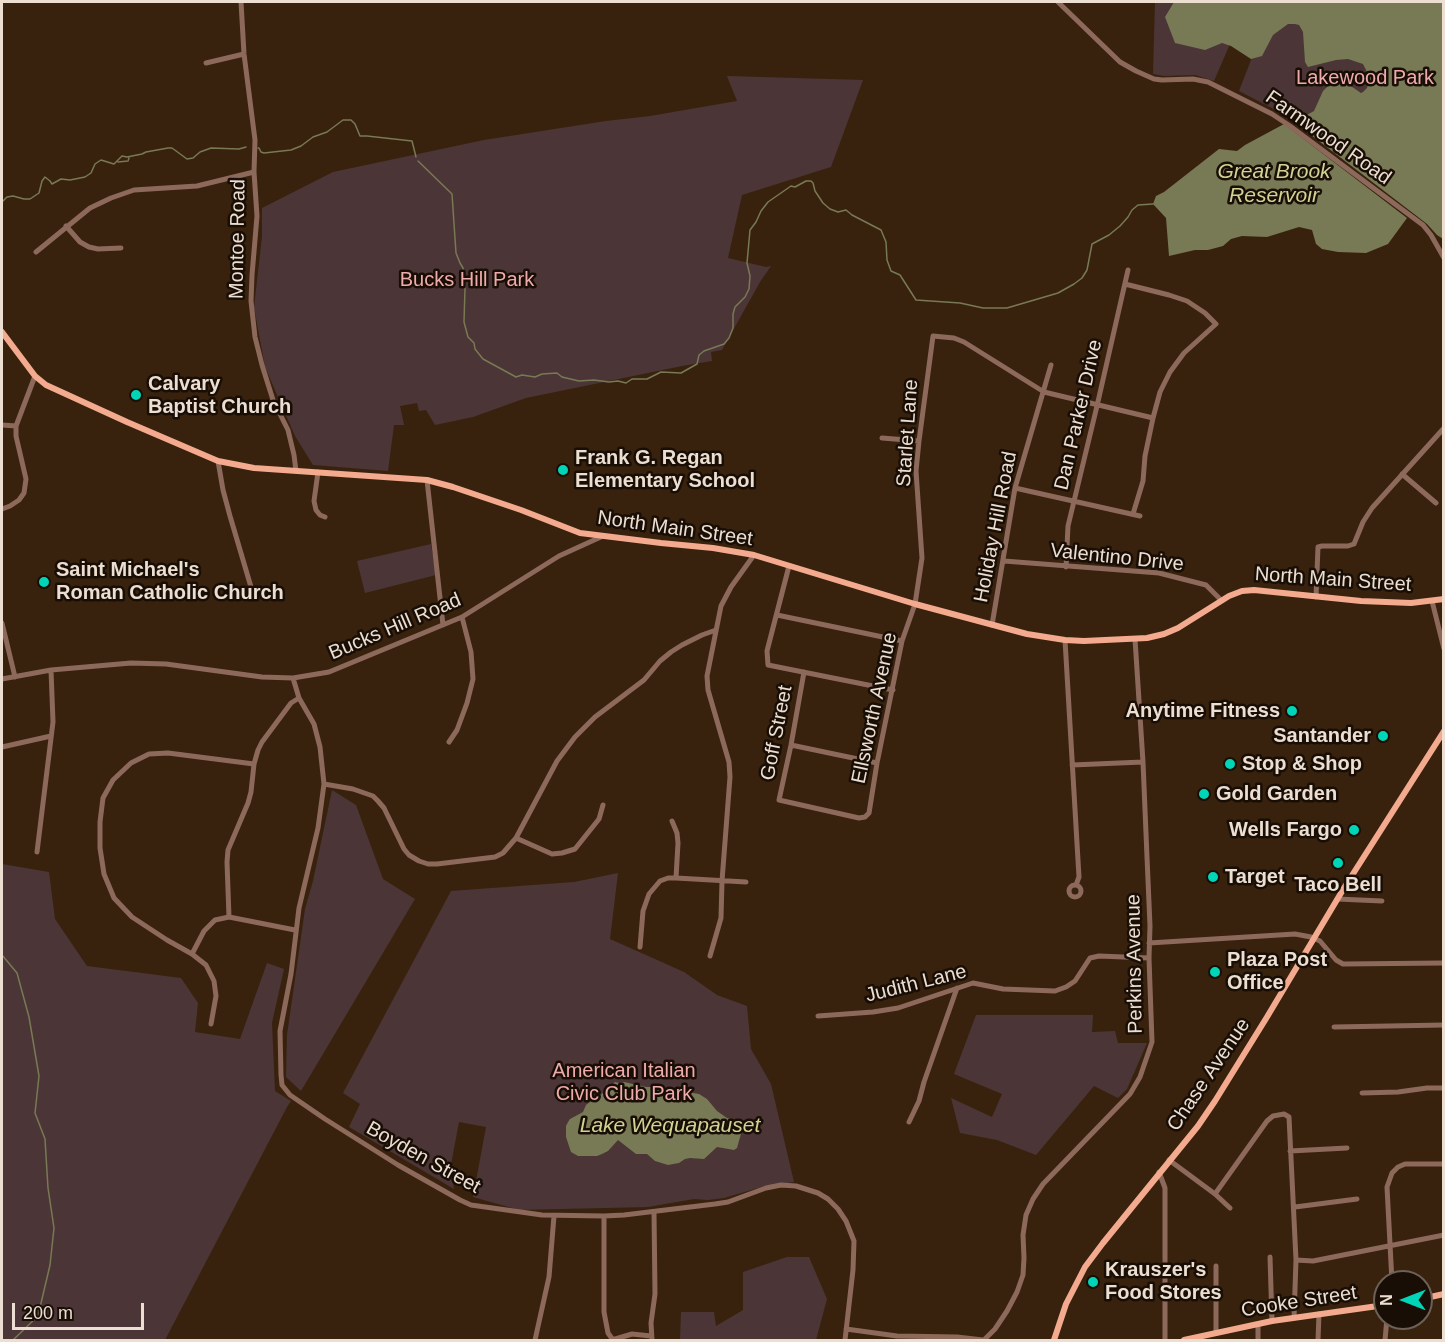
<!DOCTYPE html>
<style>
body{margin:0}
#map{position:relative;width:1445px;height:1342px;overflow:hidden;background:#38220d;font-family:Helvetica,sans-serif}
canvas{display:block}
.frame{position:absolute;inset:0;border:3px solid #ecded1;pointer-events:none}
.north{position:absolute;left:1373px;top:1270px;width:60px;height:60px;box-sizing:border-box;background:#180e06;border:2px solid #6d6157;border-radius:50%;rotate:270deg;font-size:16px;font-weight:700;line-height:24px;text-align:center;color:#ecded1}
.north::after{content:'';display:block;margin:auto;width:21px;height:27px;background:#00d5b7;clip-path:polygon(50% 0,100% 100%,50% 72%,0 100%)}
.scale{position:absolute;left:12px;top:1303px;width:132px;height:27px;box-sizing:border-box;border:3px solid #ecded1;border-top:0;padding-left:8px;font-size:18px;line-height:21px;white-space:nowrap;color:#ecded1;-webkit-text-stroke:4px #180e06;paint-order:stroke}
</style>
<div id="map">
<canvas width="1445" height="1342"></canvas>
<div class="frame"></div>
<div class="north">N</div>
<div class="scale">200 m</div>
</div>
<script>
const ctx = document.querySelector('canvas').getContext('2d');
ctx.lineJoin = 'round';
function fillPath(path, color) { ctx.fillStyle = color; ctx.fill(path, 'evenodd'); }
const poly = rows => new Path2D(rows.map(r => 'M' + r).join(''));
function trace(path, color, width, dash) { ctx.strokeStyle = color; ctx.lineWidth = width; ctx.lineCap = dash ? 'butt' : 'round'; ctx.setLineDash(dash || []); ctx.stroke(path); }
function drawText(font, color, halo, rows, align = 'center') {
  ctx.font = font + ' Helvetica,sans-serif'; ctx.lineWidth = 5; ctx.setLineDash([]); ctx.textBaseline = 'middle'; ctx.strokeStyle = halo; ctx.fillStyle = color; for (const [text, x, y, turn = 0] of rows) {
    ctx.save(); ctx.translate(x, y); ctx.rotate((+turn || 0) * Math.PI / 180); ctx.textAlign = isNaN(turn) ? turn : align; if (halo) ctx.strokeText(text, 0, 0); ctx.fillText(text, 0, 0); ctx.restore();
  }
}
const green = poly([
 [1155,2,1443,2,1443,235,1293,119,1239,91,1263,29,1236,30,1214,81,1195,75,1164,76,1153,74],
 [727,76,863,80,831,167,742,195,728,258,766,267,771,266,760,282,722,350,711,352,712,361,682,366,526,398,473,417,435,425,426,410,419,411,417,403,400,406,404,425,394,425,388,471,313,465,295,436,265,367,254,307,262,237,262,208,333,172,484,140,606,121,650,116,737,101],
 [431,544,436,575,365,593,357,561],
 [332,790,356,805,383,879,415,899,301,1091,286,1077,287,1035,305,909,313,881],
 [2,864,49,872,55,919,87,966,181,978,198,1003,195,1032,240,1039,267,963,284,969,272,1023,275,1091,291,1101,287,1107,165,1340,2,1340],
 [618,873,610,939,684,972,717,995,747,1006,751,1049,771,1084,794,1182,765,1186,724,1198,708,1200,694,1199,648,1207,519,1210,473,1197,486,1127,459,1122,450,1170,454,1189,349,1127,360,1104,343,1093,451,891,574,882],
 [976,1015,1093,1015,1092,1032,1115,1031,1118,1043,1147,1043,1127,1089,1118,1098,1094,1086,1036,1155,997,1140,960,1133,951,1098,992,1117,1002,1094,954,1074],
 [787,1257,809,1257,827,1299,816,1340,680,1340,681,1312,714,1312,716,1326,743,1310,743,1272]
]);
const water = poly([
 [1174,2,1443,2,1443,239,1437,235,1427,224,1418,217,1294,122,1314,111,1323,91,1331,83,1338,80,1345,82,1361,93,1363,92,1367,88,1370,78,1363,64,1348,59,1336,60,1308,67,1305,62,1303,32,1299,25,1295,24,1288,24,1273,35,1262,56,1251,59,1231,46,1222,43,1205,50,1175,43,1165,17],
 [1284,124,1407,218,1388,244,1366,253,1338,252,1322,249,1316,244,1312,230,1299,227,1267,237,1242,236,1231,239,1223,246,1208,250,1195,250,1169,256,1166,218,1153,204,1156,196,1164,192,1219,149,1237,151,1245,145],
 [615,1082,619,1083,624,1082,646,1087,659,1087,699,1094,707,1099,717,1111,727,1118,744,1123,737,1148,734,1150,717,1147,704,1159,690,1158,685,1159,679,1163,668,1165,655,1161,647,1154,636,1154,618,1140,608,1151,602,1154,597,1156,578,1156,571,1152,566,1137,566,1126,568,1122,570,1119,583,1112,586,1105,591,1101,595,1100]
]);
const stream = poly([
 [258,148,259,148,261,152,264,153,291,150,301,146,313,137,327,132,343,120,351,120,355,124,360,136,367,136,412,141,416,157],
 [418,161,452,194,456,253,460,263,463,268,465,288,464,322,468,337,474,343,475,349,483,359,516,377,522,375,535,377,542,374,557,373,562,377,579,381,594,380,609,382,618,381,626,383,632,379,647,379,661,372,681,373,697,364,699,355,704,351,724,344,729,338,733,328,733,314,735,307,745,297,749,289,750,276,747,263,750,230,756,222,761,211,768,202,791,186,795,187,806,181,811,181,813,183,815,191,823,203,830,209,838,212,846,210,852,215,881,230,886,242,887,260,891,271,900,275,916,300,960,303,983,308,1007,308,1058,293,1074,284,1082,278,1087,270,1092,244,1109,235,1120,226,1128,217,1132,210,1138,205,1153,204],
 [118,162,128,161,129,158],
 [2,202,7,197,13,196,24,199,30,199,39,193,42,181,45,177,50,181,52,184,61,179,70,180,85,177,91,173,95,164,101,160,114,164,122,156,127,157,142,154,146,152,168,148,172,148,187,159,193,158,200,152,211,148,239,149,246,147],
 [2,955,17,973,29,1017,39,1076,35,1113,45,1139,48,1188,54,1228,50,1265,38,1316,13,1340]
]);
const minor = poly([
 [241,2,244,54,255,140,254,172,257,216,252,275,251,301,255,337,262,365,273,400,288,430,294,455,296,471],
 [1058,2,1120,62,1136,71,1154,79,1162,80,1193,79,1208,82,1272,114,1290,126,1423,225,1431,235,1444,258],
 [206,63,244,54],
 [66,226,80,242,89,247,98,249,121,248],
 [36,252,90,208,111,198,134,190,197,186,254,172],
 [1125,284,1169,295,1187,301,1205,313,1216,324,1184,353,1170,372,1160,392,1153,418,1145,456,1143,481,1133,514],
 [2,425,16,426],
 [882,438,919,441],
 [218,461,223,490,230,516,251,587],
 [318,472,314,501,316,510,320,515,325,517],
 [1402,474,1436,503],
 [427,480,443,625],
 [1015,488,1140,516],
 [2,509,10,506,19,500,24,493,26,479,16,436,16,426,35,376],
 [1004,561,1159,573,1206,585,1221,600],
 [789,566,767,651,768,665,893,690],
 [1066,567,1068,526,1097,406,1128,270],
 [1316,597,1318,547,1322,546,1348,546,1354,544,1363,522,1372,508,1444,428],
 [1432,601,1444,649],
 [777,615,902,641],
 [2,623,15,677],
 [992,625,1015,488,1051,365],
 [1065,640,1079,877,1076,885],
 [804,672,791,745,779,800,859,818,865,817,869,813,877,763,902,641,915,604,922,558,916,471,919,441,933,336,954,338,964,342,1044,392,1153,418],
 [293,678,299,698,314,724,320,747,324,784,318,828,299,908,291,974,280,1031,281,1075,282,1085,290,1095,325,1119,398,1165,460,1200,471,1205,542,1215,604,1216,624,1215,715,1204,728,1202,766,1188,781,1185,796,1186,818,1193,828,1199,838,1209,846,1221,854,1241,853,1270,845,1340],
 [2,679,51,670,131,663,166,664,262,677,293,678,329,672,462,617,559,556,603,536],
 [449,742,457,730,467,703,473,679,471,652,462,617],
 [791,745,877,763],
 [2,747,51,736],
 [1072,765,1143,762],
 [324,784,353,789,373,796,378,801,384,808,404,849,409,855,419,861,428,864,437,864,495,857,503,853,516,838,557,761,575,737,595,717,644,680,660,661,671,652,682,645,702,635,716,630],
 [672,821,677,833,678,843,676,878],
 [516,838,552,854,562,853,575,849,599,819,603,805],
 [37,852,53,722,51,670],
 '1069 891a6 6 0 1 1 12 0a6 6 0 1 1-12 0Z',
 [1337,899,1382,901],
 [229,917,227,862,228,850,248,803,251,792,254,764,258,750,262,742,291,703,299,698],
 [1149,943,1295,934,1311,937,1320,941,1336,960,1343,964,1444,963],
 [640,947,643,911,649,894,660,881,668,878,676,878,746,882],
 [192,954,204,931,215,920,229,917,295,930],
 [710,956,721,918,722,881,730,777,729,762,708,690,707,676,721,606,731,587,754,555],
 [818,1016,873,1012,898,1008,973,983,1003,989,1055,991,1066,987,1075,981,1090,958,1099,956,1149,958],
 [211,1024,216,996,214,981,206,965,192,954,167,940,132,917,114,898,104,874,100,848,100,822,103,798,113,780,131,763,149,754,168,753,254,764],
 [1334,1027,1444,1025],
 [1362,1093,1398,1092,1427,1088,1444,1088],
 [909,1122,919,1101,924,1082,957,988],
 [1290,1151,1347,1148],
 [1169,1160,1215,1194,1230,1208],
 [1159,1172,1165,1188,1165,1340],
 [1215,1194,1267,1121,1273,1116,1284,1114,1289,1117,1296,1260,1294,1318],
 [1295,1207,1357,1199],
 [604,1216,604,1312,608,1333,613,1340],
 [1270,1257,1272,1321],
 [1296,1260,1313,1261,1444,1235],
 [1392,1282,1387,1187,1392,1173,1398,1167,1405,1164,1444,1164],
 [846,1329,897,1336,957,1337,983,1340],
 [1216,1333,1216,1266],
 [535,1340,549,1277,554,1216],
 [612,1340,632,1334,651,1336],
 [652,1340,651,1323,655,1294,654,1212],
 [984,1340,995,1329,1007,1311,1017,1292,1023,1275,1024,1258,1023,1235,1026,1215,1033,1199,1043,1184,1130,1094,1140,1077,1152,1042,1149,958,1150,926,1147,857,1143,762,1135,639],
 [1258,1340,1258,1324],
 [1318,1340,1319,1314],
 [1385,1340,1387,1318]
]);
const major = poly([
 [2,332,35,376,46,385,127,422,218,461,254,468,427,480,453,487,521,510,580,533,661,543,713,548,754,555,915,604,1027,634,1065,640,1084,641,1147,638,1164,634,1178,628,1229,596,1242,591,1254,590,1361,601,1411,603,1444,599],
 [1421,1299,1444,1294],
 [1054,1340,1066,1304,1085,1267,1103,1243,1198,1126,1215,1101,1267,1017,1344,888,1444,731],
 [1184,1340,1272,1321,1385,1305]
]);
const markers = [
 [136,395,6,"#00d5b7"],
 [563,470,6,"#00d5b7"],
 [44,582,6,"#00d5b7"],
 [1292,711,6,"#00d5b7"],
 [1383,736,6,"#00d5b7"],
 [1230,764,6,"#00d5b7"],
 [1204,794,6,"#00d5b7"],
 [1354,830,6,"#00d5b7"],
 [1338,863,6,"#00d5b7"],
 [1213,877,6,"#00d5b7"],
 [1215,972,6,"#00d5b7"],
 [1093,1282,6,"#00d5b7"]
];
const parkNames = [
 ["Lakewood Park",1365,78],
 ["Bucks Hill Park",467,280],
 ["American Italian",624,1071],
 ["Civic Club Park",624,1094]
];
const streetNames = [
 ["Farmwood Road",1328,138,35],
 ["Montoe Road",238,239,-89],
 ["Dan Parker Drive",1079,415,-77],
 ["Starlet Lane",908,433,-86],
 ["Holiday Hill Road",996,527,-79],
 ["North Main Street",675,529,8],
 ["Valentino Drive",1117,558,6],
 ["North Main Street",1333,580,4],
 ["Bucks Hill Road",395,627,-23],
 ["Ellsworth Avenue",875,708,-78],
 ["Goff Street",777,733,-79],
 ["Perkins Avenue",1135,964,-91],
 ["Judith Lane",916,984,-14],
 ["Chase Avenue",1209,1075,-56],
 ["Boyden Street",423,1158,29],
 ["Cooke Street",1299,1302,-9]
];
const poiNames = [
 ["Calvary",148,384],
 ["Baptist Church",148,407],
 ["Frank G. Regan",575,458],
 ["Elementary School",575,481],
 ["Saint Michael's",56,570],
 ["Roman Catholic Church",56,593],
 ["Anytime Fitness",1280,711,"right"],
 ["Santander",1371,736,"right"],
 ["Stop & Shop",1242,764],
 ["Gold Garden",1216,794],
 ["Wells Fargo",1342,830,"right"],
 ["Target",1225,877],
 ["Taco Bell",1338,885,"center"],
 ["Plaza Post",1227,960],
 ["Office",1227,983],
 ["Krauszer's",1105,1270],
 ["Food Stores",1105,1293]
];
const waterNames = [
 ["Great Brook",1274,172],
 ["Reservoir",1274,196],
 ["Lake Wequapauset",670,1126]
];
fillPath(green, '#4c3536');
fillPath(water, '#787955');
trace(stream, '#787955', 1.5);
trace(minor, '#8d695c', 5);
trace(major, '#f4aa8f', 6);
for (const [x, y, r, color] of markers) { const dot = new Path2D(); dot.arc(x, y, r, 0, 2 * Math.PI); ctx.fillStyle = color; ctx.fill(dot); trace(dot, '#180e06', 2); }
drawText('20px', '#efaaab', '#180e06', parkNames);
drawText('20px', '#ecded1', '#180e06', streetNames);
drawText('bold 20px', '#ecded1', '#180e06', poiNames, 'left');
drawText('italic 21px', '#d1d394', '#180e06', waterNames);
</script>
